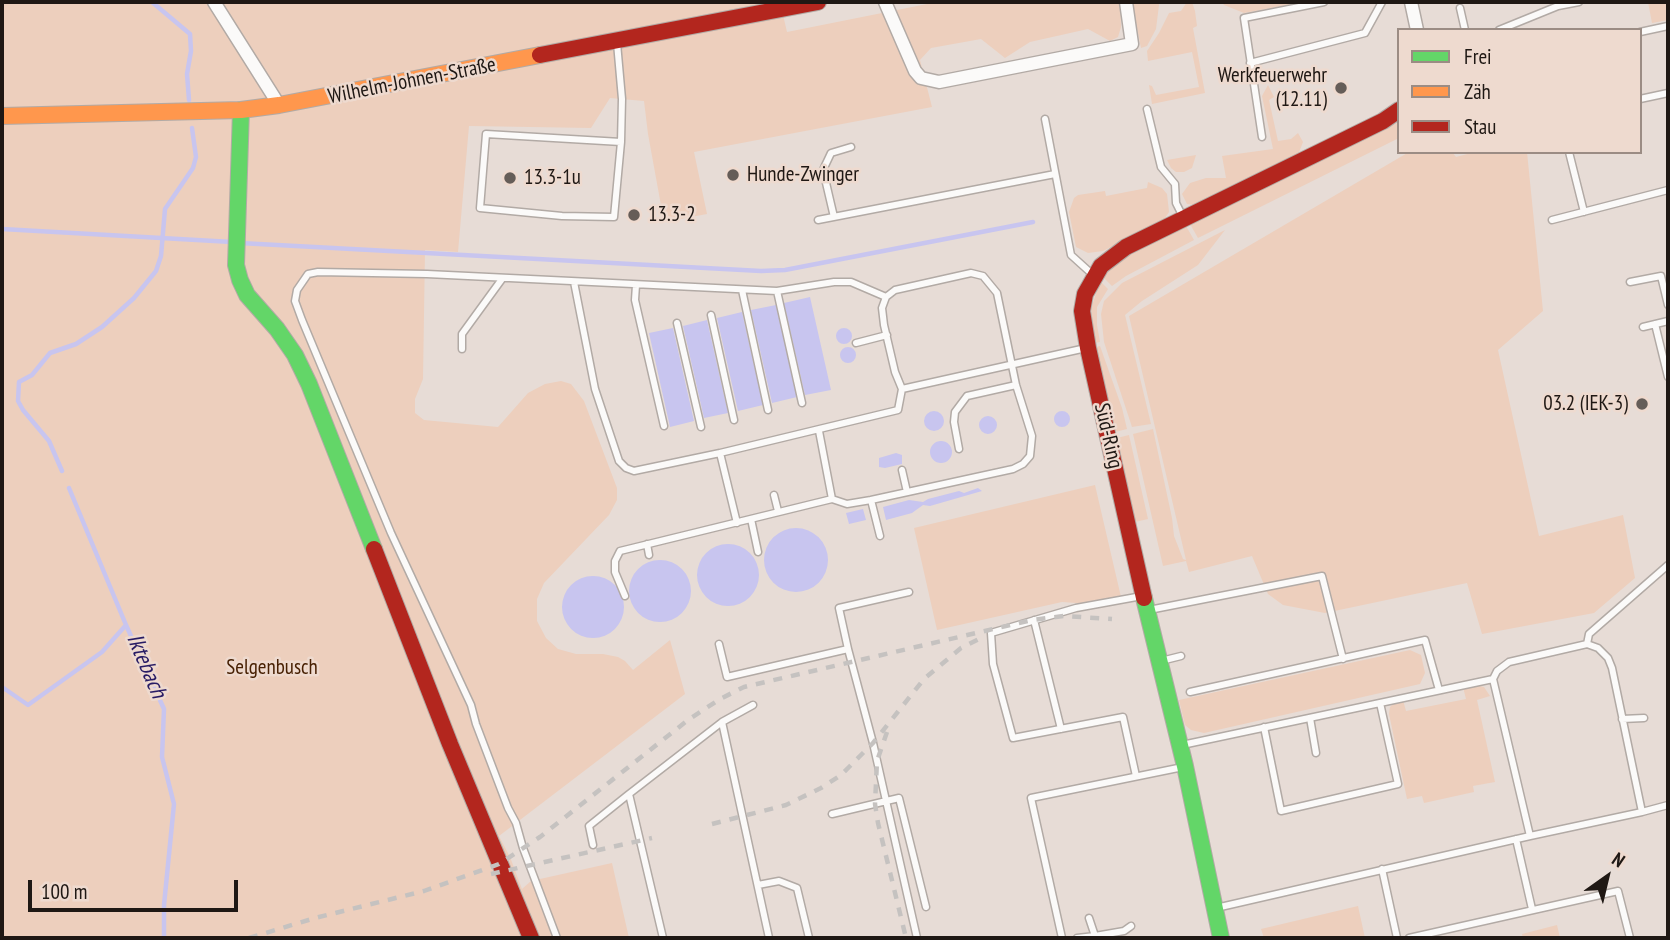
<!DOCTYPE html>
<meta charset="utf-8">
<style>
body{margin:0}
#map{position:relative;width:1670px;height:940px;overflow:hidden;background:#e7dcd6;font-family:"PT Sans Narrow",sans-serif}
canvas{display:block}
.frame{position:absolute;inset:0;border:4px solid #1f1814;pointer-events:none}
.legend{position:absolute;left:1397px;top:28px;width:245px;height:126px;box-sizing:border-box;background:#eedacf;border:2px solid #9b8c84;margin:0;padding:9px 12px;list-style:none;font-size:21px;color:#1f1814}
.legend li{display:flex;align-items:center;gap:14px;height:35px}
.legend b{width:35px;border:2px solid #9b8c84}
.north{position:absolute;left:1572px;top:842px;width:70px;height:70px;-webkit-text-stroke:5px #eedacf;paint-order:stroke;rotate:34deg;font-size:19px;font-weight:700;line-height:28px;text-align:center;color:#1f1814}
.north::after{content:'';display:block;margin:auto;width:24px;height:32px;background:#1f1814;clip-path:polygon(50% 0,100% 100%,50% 72%,0 100%)}
.scale{position:absolute;left:28px;top:880px;width:210px;height:32px;box-sizing:border-box;border:4px solid #1f1814;border-top:0;padding-left:9px;font-size:21px;line-height:24px;white-space:nowrap;color:#1f1814;-webkit-text-stroke:5px #eedacf;paint-order:stroke}
</style>
<div id="map">
<canvas width="1670" height="940"></canvas>
<div class="frame"></div>
<ul class="legend">
<li><b style="height:9px;background:#63d668"></b>Frei</li>
<li><b style="height:9px;background:#ff974d"></b>Zäh</li>
<li><b style="height:9px;background:#b3261e"></b>Stau</li>
</ul>
<div class="north">N</div>
<div class="scale">100 m</div>
</div>
<script>
const ctx = document.querySelector('canvas').getContext('2d');
ctx.lineJoin = 'round';
function fillPath(path, color) { ctx.fillStyle = color; ctx.fill(path, 'evenodd'); }
const poly = rows => new Path2D(rows.map(r => 'M' + r).join(''));
function trace(path, color, width, dash) { ctx.strokeStyle = color; ctx.lineWidth = width; ctx.lineCap = dash ? 'butt' : 'round'; ctx.setLineDash(dash || []); ctx.stroke(path); }
function drawText(font, color, halo, rows, align = 'center') {
  ctx.font = font + ' "PT Sans Narrow",sans-serif'; ctx.lineWidth = 5; ctx.setLineDash([]); ctx.textBaseline = 'middle'; ctx.strokeStyle = halo; ctx.fillStyle = color; for (const [text, x, y, turn = 0] of rows) {
    ctx.save(); ctx.translate(x, y); ctx.rotate((+turn || 0) * Math.PI / 180); ctx.textAlign = isNaN(turn) ? turn : align; if (halo) ctx.strokeText(text, 0, 0); ctx.fillText(text, 0, 0); ctx.restore();
  }
}
const green = poly([
 [2,2,780,2,787,32,937,2,1120,2,1121,27,1118,37,1110,41,1088,29,1030,42,1005,58,981,39,931,48,920,60,932,107,694,152,707,214,664,222,648,134,644,101,610,98,591,128,469,126,458,252,425,250,423,379,415,399,415,413,424,420,498,427,528,393,545,384,561,381,571,384,584,401,617,488,617,500,609,515,544,583,537,599,537,621,546,638,558,649,576,654,603,654,618,657,625,661,633,670,670,640,685,694,499,836,510,857,522,889,531,881,612,863,629,938,2,938],
 [1132,2,1158,2,1159,5,1156,29,1147,46,1141,48],
 [1187,2,1192,2,1195,11,1197,26,1193,28,1205,93,1152,104,1149,85,1152,86,1156,95,1199,87,1192,52,1148,61,1147,51,1159,33,1169,13,1181,11],
 [1222,2,1304,2,1244,13,1224,5],
 [1648,2,1668,2,1668,20,1652,23],
 [1268,85,1274,97,1269,100,1278,141,1291,139,1298,133,1303,142,1298,155,1195,205,1187,204,1182,194,1190,183,1206,178,1226,178,1222,156,1273,149,1262,96],
 [1399,122,1399,138,1198,238,1190,224],
 [1409,152,1452,152,1456,157,1475,152,1527,152,1543,311,1498,350,1539,536,1623,515,1635,578,1594,613,1482,634,1467,583,1325,613,1283,605,1268,594,1252,556,1189,572,1186,561,1163,566,1133,434,1153,429,1172,518,1174,536,1183,559,1186,560,1129,316],
 [1196,155,1192,168,1184,172,1176,172,1171,168,1167,160],
 [1148,182,1162,188,1167,194,1169,212,1163,221,1103,251,1088,253,1076,247,1069,212,1074,198,1078,195,1105,191,1106,196,1147,188],
 [1186,226,1194,240,1126,276,1112,286,1103,277,1120,260],
 [1225,230,1198,265,1142,301,1125,315,1151,424,1132,427,1104,342,1101,314,1104,301,1122,283],
 [1100,281,1108,289,1097,307,1097,325,1100,342,1095,343,1091,309],
 [1100,346,1122,408,1127,429,1115,432,1096,347],
 [1129,435,1148,519,1135,522,1117,438],
 [1095,485,1121,597,1091,604,1062,602,937,630,914,528],
 [1410,650,1421,655,1425,673,1420,684,1204,733,1191,730,1185,725,1179,700],
 [1476,685,1484,687,1490,696,1477,700,1495,782,1473,786,1474,792,1424,803,1422,796,1407,799,1389,714,1390,707,1395,702,1403,700,1406,711,1466,699,1463,687],
 [1358,906,1365,938,1264,938,1261,929],
 [1557,925,1560,938,1523,938,1522,934]
]);
const water = poly([
 [810,297,831,390,805,395,784,303],
 [776,305,797,397,772,403,751,310],
 [742,312,763,405,738,411,717,318],
 [707,320,728,413,704,418,683,326],
 [673,328,694,421,670,427,649,333],
 '836 336a8 8 0 1 1 16 0a8 8 0 1 1-16 0Z',
 '840 355a8 8 0 1 1 16 0a8 8 0 1 1-16 0Z',
 '924 421a10 10 0 1 1 20 0a10 10 0 1 1-20 0Z',
 '1054 419a8 8 0 1 1 16 0a8 8 0 1 1-16 0Z',
 '979 425a9 9 0 1 1 18 0a9 9 0 1 1-18 0Z',
 '930 452a11 11 0 1 1 22 0a11 11 0 1 1-22 0Z',
 [896,453,902,455,902,464,885,468,879,467,879,458],
 [978,488,982,491,930,506,923,505,912,513,886,520,883,507,909,500,923,502,928,499,959,491,964,493],
 [863,509,866,520,849,524,846,513],
 '764 560a32 32 0 1 1 64 0a32 32 0 1 1-64 0Z',
 '697 575a31 31 0 1 1 62 0a31 31 0 1 1-62 0Z',
 '629 591a31 31 0 1 1 62 0a31 31 0 1 1-62 0Z',
 '562 607a31 31 0 1 1 62 0a31 31 0 1 1-62 0Z'
]);
const stream = poly([
 [152,2,190,34,191,51,187,74,189,100],
 [2,229,232,242],
 [240,243,761,271,785,270,1033,222],
 [62,471,49,441,23,410,18,401,19,382,32,375,50,353,76,344,102,327,134,298,156,271,161,256,165,209,193,168,196,157,192,128],
 [69,488,126,625,164,709,162,757,174,804,164,905,164,938],
 [2,687,28,705,102,652,126,625]
]);
const lane = poly([
 [1460,8,1465,30],
 [1499,30,1558,6,1579,2],
 [1640,32,1668,26],
 [617,43,622,99,621,142,614,217,562,216,480,208,486,134,621,142],
 [1250,63,1365,33,1382,2],
 [1640,99,1668,93],
 [1147,109,1161,167,1175,184,1176,203,1183,217],
 [1045,119,1071,255,1092,274],
 [1262,137,1244,18,1324,2],
 [1569,152,1584,212],
 [834,217,823,170,831,153,851,147],
 [818,220,1055,174],
 [1552,220,1668,190],
 [574,282,595,389,619,461,626,468,634,471,720,453,898,410,902,389,895,372,884,325,882,308,886,297,895,290,971,273,983,276,997,293,1016,385,1032,436,1030,456,1023,464,1013,469,871,500,847,504,832,499,620,551,615,561,615,572,625,596],
 [1630,282,1661,276,1668,305],
 [636,285,635,300,664,426],
 [742,290,768,410],
 [777,291,802,403],
 [711,315,734,420],
 [677,323,701,427],
 [1655,324,1668,377],
 [1643,327,1668,321],
 [856,343,887,335],
 [462,349,462,334,502,279],
 [902,389,1086,348],
 [819,431,832,499],
 [959,449,954,422,955,412,967,396,1016,385],
 [720,453,737,523],
 [902,470,907,492],
 [774,495,778,511],
 [871,500,880,536],
 [751,519,758,552],
 [647,544,649,555],
 [1149,610,1322,576,1343,659],
 [1034,620,1061,729],
 [719,644,727,677,848,649,873,743,917,938],
 [1587,644,1589,634,1668,565],
 [848,649,839,608,909,592],
 [1161,661,1181,656],
 [1190,692,1425,640,1439,690],
 [1310,718,1316,753],
 [1622,719,1644,718],
 [722,722,769,938],
 [1264,727,1281,811,1398,784,1380,703],
 [1182,745,1493,679,1497,671,1509,662,1587,644,1598,648,1608,658,1612,668,1642,812,1530,836,1493,679],
 [1136,776,1123,717,1013,738,993,664,991,633,1076,608,1142,596],
 [629,794,722,722,753,705],
 [1642,812,1668,805],
 [832,814,899,798,926,907],
 [1516,839,1532,909],
 [593,845,589,826,629,794,663,938],
 [1382,869,1397,938],
 [758,885,779,881,797,888,809,938],
 [1216,908,1530,836],
 [1095,936,1124,931,1131,926],
 [557,938,523,848,516,823,508,808,476,724,471,705,391,533,302,320,295,301,297,290,308,274,318,272,427,274,777,291,834,282,851,282,886,297],
 [1062,938,1031,798,1183,767],
 [1077,938,1095,936,1089,918],
 [1409,938,1618,891,1630,938]
]);
const street = poly([
 [214,2,279,105],
 [885,2,915,71,921,78,939,82,1132,44,1126,2],
 [1411,2,1417,30]
]);
const fast = poly([
 [241,110,236,265,240,280,247,295,277,329,295,355,309,384,374,549],
 [1144,598,1185,766,1221,938]
]);
const slow = poly([
 [2,116,241,110,279,105,540,55]
]);
const jam = poly([
 [540,55,818,2],
 [374,549,450,744,531,938],
 [1144,598,1088,348,1082,311,1085,294,1101,266,1126,247,1383,121,1399,110]
]);
const rail = poly([
 [887,732,877,761,875,804,878,823,906,938],
 [712,824,786,805,821,788,841,775,873,743,924,679,961,648,983,637],
 [491,874,652,838],
 [249,938,315,918,424,891,499,864,540,837,688,720,720,699,744,687,1032,620,1064,616,1112,619]
]);
const markers = [
 [1341,88,7,"#655d58"],
 [733,175,7,"#655d58"],
 [510,178,7,"#655d58"],
 [634,215,7,"#655d58"],
 [1642,404,7,"#655d58"]
];
const poiNames = [
 ["Werkfeuerwehr",1327,76,"right"],
 ["(12.11)",1327,100,"right"],
 ["Hunde-Zwinger",747,175],
 ["13.3-1u",524,178],
 ["13.3-2",648,215],
 ["03.2 (IEK-3)",1628,404,"right"]
];
const streetNames = [
 ["Wilhelm-Johnen-Straße",412,81,-11],
 ["Süd-Ring",1108,436,77]
];
const parkNames = [
 ["Selgenbusch",272,668]
];
const waterNames = [
 ["Iktebach",146,666,67]
];
fillPath(green, '#edcfbd');
fillPath(water, '#c8c5ef');
trace(stream, '#c8c5ef', 4.5);
trace(lane, '#b2aaa5', 9);
trace(street, '#b2aaa5', 15);
trace(fast, '#b2aaa5', 18);
trace(slow, '#b2aaa5', 18);
trace(jam, '#b2aaa5', 18);
trace(lane, '#fbfaf9', 6);
trace(street, '#fbfaf9', 12);
trace(fast, '#63d668', 16);
trace(slow, '#ff974d', 16);
trace(jam, '#b3261e', 16);
trace(rail, '#c5c2c0', 4.5, [9, 9]);
for (const [x, y, r, color] of markers) { const dot = new Path2D(); dot.arc(x, y, r, 0, 2 * Math.PI); ctx.fillStyle = color; ctx.fill(dot); trace(dot, '#eedacf', 2.5); }
drawText('21px', '#1f1814', '#eedacf', poiNames, 'left');
drawText('21px', '#1f1814', '#eedacf', streetNames);
drawText('21px', '#482104', '#eedacf', parkNames);
drawText('italic 23px', '#281c64', '#eedacf', waterNames);
</script>
